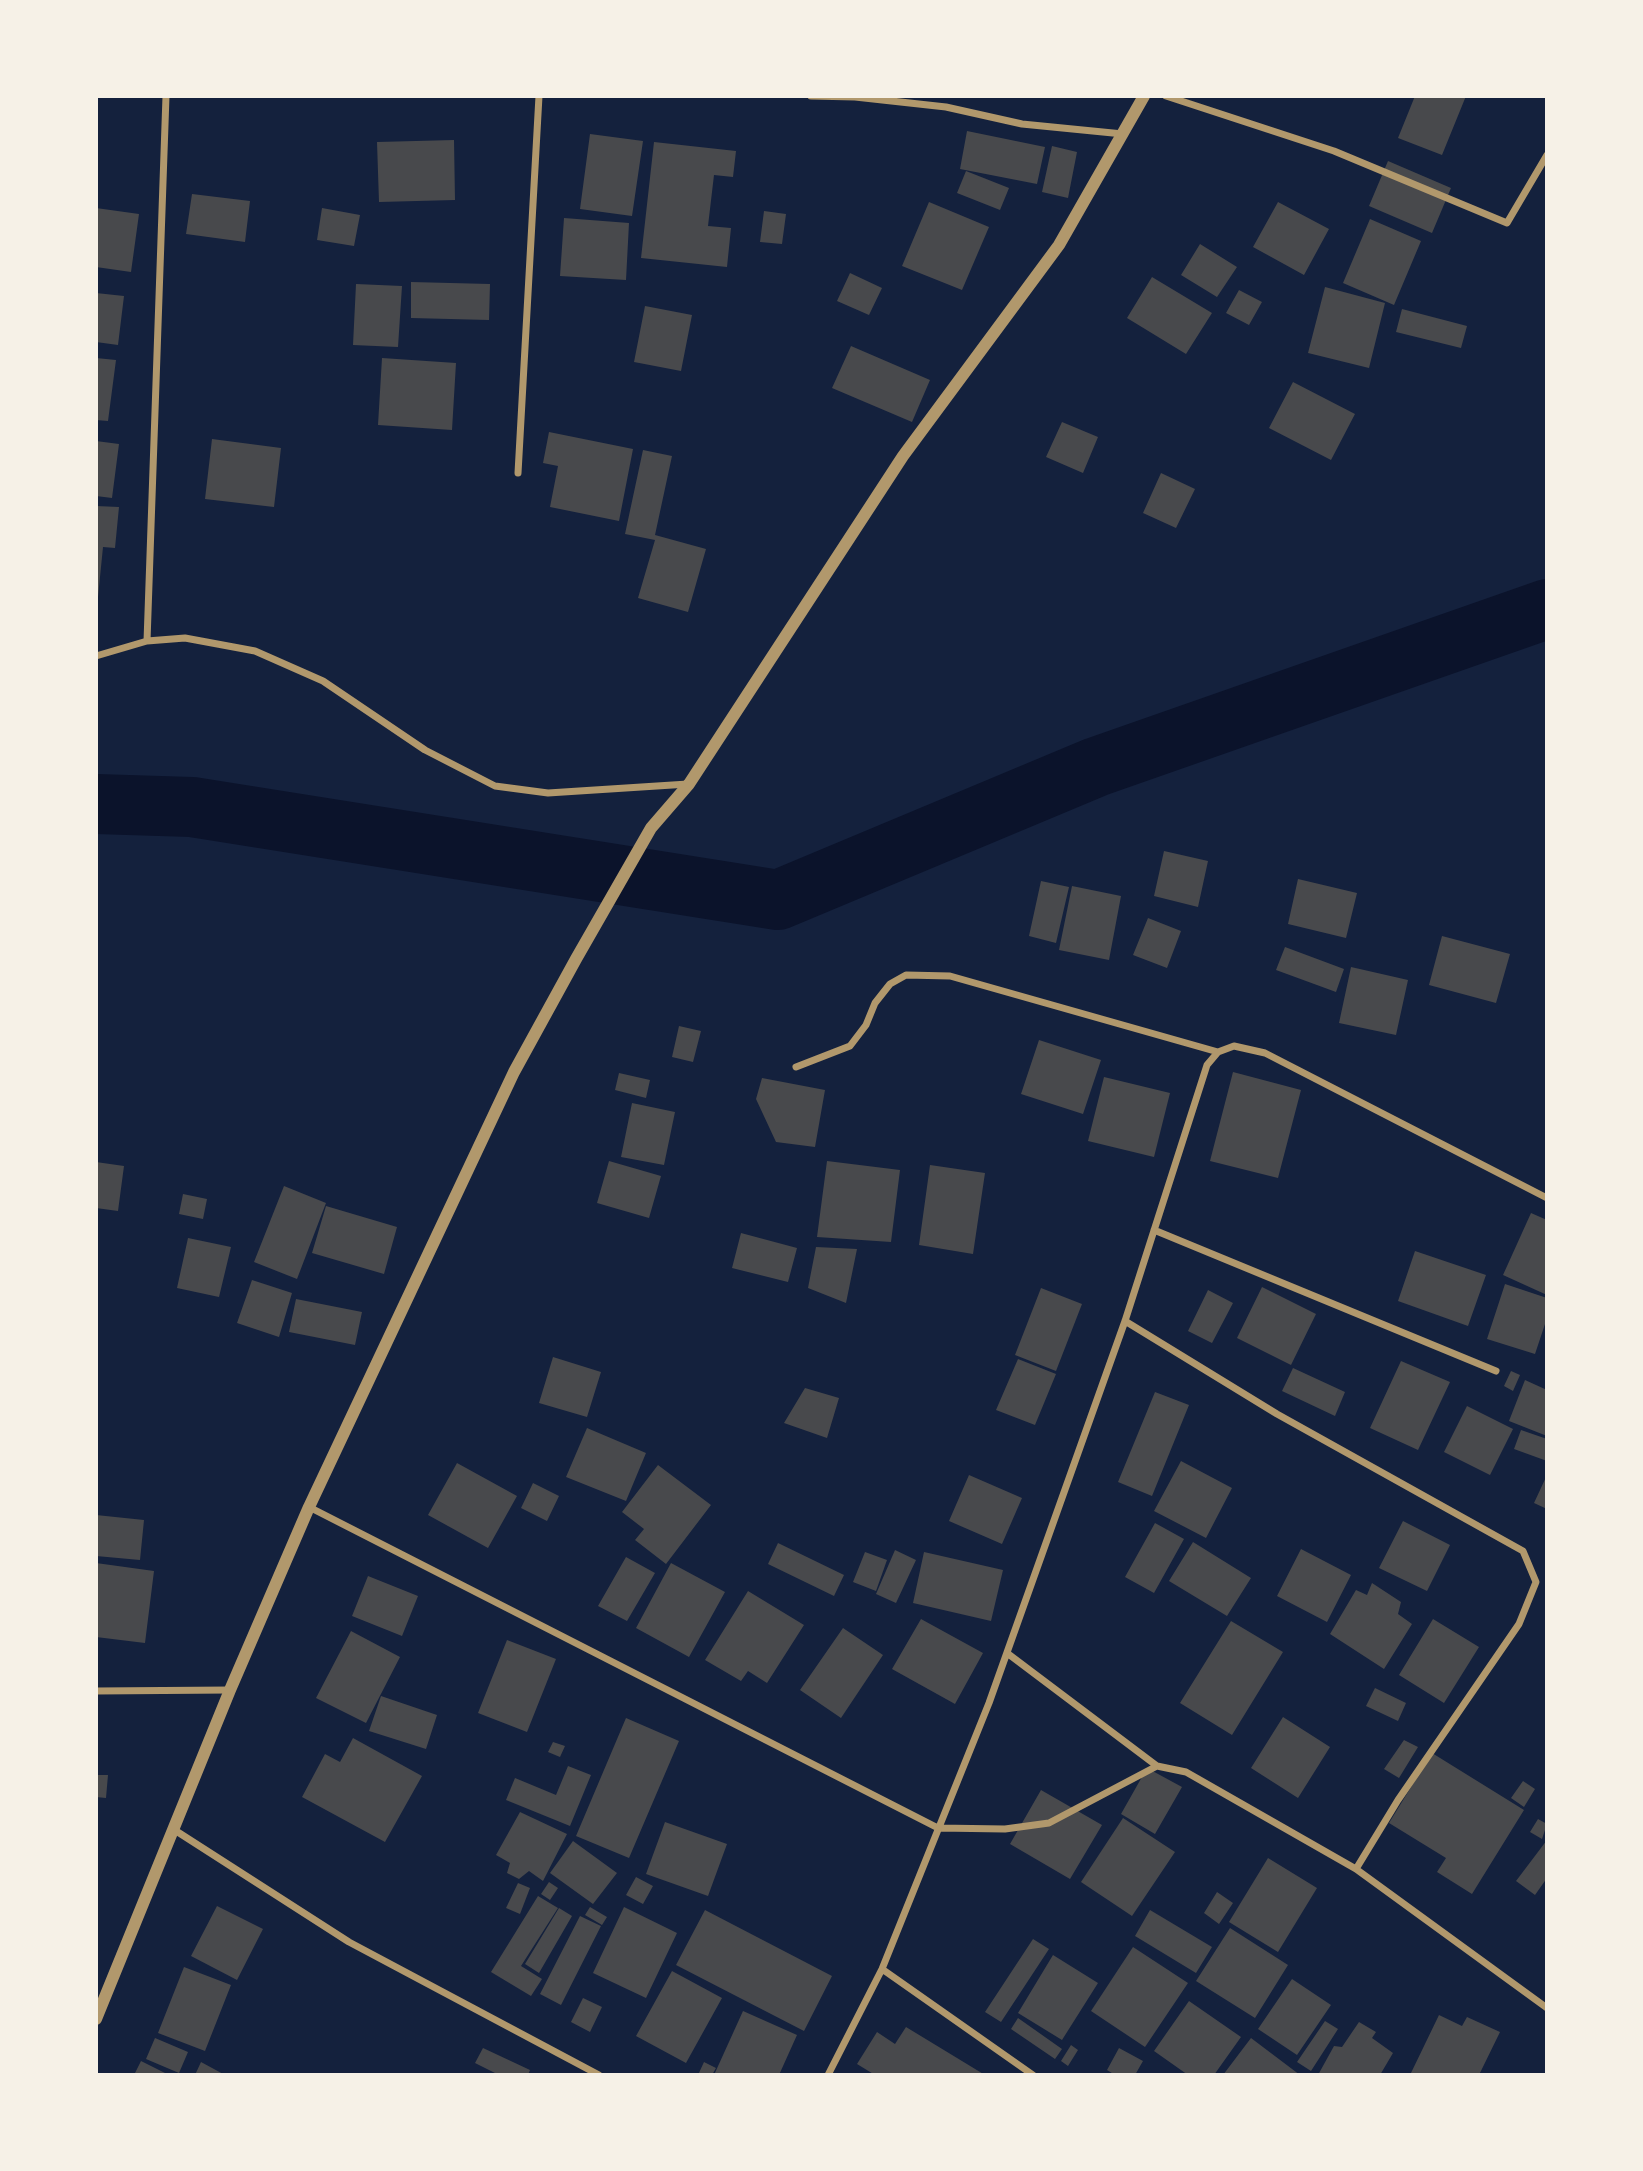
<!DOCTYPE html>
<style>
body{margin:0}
#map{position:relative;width:1643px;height:2171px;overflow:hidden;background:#14213d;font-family:Arial,sans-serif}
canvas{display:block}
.frame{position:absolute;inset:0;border:98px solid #f6f1e7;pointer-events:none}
</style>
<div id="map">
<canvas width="1643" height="2171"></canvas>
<div class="frame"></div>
</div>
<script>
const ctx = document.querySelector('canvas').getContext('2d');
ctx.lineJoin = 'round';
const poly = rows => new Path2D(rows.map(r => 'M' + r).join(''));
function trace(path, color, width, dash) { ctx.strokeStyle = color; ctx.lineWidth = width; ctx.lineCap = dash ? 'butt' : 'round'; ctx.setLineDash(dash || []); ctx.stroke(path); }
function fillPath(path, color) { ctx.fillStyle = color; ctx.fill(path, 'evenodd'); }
const river = poly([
 [96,804,192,807,778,900,1096,767,1547,609]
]);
const building = poly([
 [1415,96,1466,96,1442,155,1398,138],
 [967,131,1045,147,1037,184,960,169],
 [590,134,643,141,632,216,580,209],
 [454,140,455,200,379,202,377,142],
 [654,142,736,151,733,177,714,175,708,226,731,228,727,267,641,258],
 [1052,146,1077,152,1068,198,1042,192],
 [1388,161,1451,188,1432,233,1369,206],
 [966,171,1009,188,1000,210,957,193],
 [192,194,250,201,245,242,186,234],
 [929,202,989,227,962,290,902,266],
 [1278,202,1329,229,1304,275,1253,247],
 [96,208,139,214,131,272,96,267],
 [322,208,360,215,354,246,317,240],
 [764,211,786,214,782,244,760,242],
 [564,218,629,223,626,280,560,276],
 [1370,219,1421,241,1394,305,1343,283],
 [1200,244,1237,267,1217,297,1181,275],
 [850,273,882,288,869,315,837,301],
 [1152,277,1212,313,1186,354,1127,318],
 [411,282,490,284,489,320,411,318],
 [356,284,402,286,398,347,353,345],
 [1325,287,1385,303,1369,368,1308,353],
 [1239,290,1262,302,1249,325,1226,313],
 [96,293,124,296,118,345,96,342],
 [645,306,692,315,681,371,634,362],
 [1402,309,1467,326,1461,348,1396,332],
 [851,346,930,380,912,422,832,388],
 [96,358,116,360,108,421,96,420],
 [382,358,456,363,452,430,378,425],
 [1293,382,1355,414,1331,460,1269,428],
 [1062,422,1098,437,1083,473,1046,457],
 [549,432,633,449,619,521,550,507,558,466,543,463],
 [212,439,281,448,274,507,205,499],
 [96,441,119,444,112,498,96,496],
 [643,450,672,456,655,535,706,549,688,612,638,598,655,540,625,534],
 [1161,473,1195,489,1176,528,1143,513],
 [96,506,119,507,115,548,103,547,98,597],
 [1164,851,1208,861,1198,907,1154,896],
 [1298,879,1357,893,1346,938,1288,924],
 [1041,881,1069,887,1056,943,1029,936],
 [1072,886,1121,896,1109,960,1059,950],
 [1148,918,1181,931,1167,968,1133,955],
 [1442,936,1510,954,1496,1003,1429,985],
 [1285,947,1344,969,1336,992,1276,970],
 [1351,967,1408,980,1396,1035,1339,1023],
 [679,1026,701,1031,693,1062,672,1057],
 [1039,1040,1101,1060,1083,1114,1021,1094],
 [1233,1072,1301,1090,1278,1178,1210,1161],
 [619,1073,650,1080,646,1098,615,1090],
 [1104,1077,1170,1093,1154,1157,1088,1141],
 [762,1078,825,1090,815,1147,776,1142,756,1099],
 [632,1103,675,1112,664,1165,621,1157],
 [609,1161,661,1176,649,1218,597,1203],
 [827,1161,900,1170,891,1242,817,1237],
 [96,1162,124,1166,118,1211,96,1208],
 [930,1165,985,1173,973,1254,919,1245],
 [284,1186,326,1203,297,1279,254,1262],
 [183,1194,207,1199,203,1219,179,1214],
 [326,1206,397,1227,384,1274,312,1253],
 [1531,1213,1547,1220,1547,1295,1503,1275],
 [741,1233,797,1248,788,1282,732,1268],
 [188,1238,231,1247,219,1297,177,1288],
 [816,1247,857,1249,846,1303,808,1288],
 [1415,1251,1486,1275,1468,1326,1398,1301],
 [252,1280,292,1293,279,1337,237,1323],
 [1505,1284,1547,1298,1547,1318,1535,1354,1487,1339],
 [1262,1287,1316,1314,1291,1365,1237,1338],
 [1041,1288,1082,1304,1056,1371,1015,1355],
 [1208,1290,1233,1303,1212,1343,1188,1331],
 [296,1299,362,1312,355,1345,289,1332],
 [553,1357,601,1372,587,1417,539,1403],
 [1018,1359,1056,1374,1035,1425,996,1410],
 [1401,1361,1450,1382,1418,1450,1370,1428],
 [1293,1368,1345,1392,1335,1416,1282,1391],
 [1511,1371,1520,1375,1513,1391,1504,1386],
 [1525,1380,1547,1390,1547,1436,1509,1421],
 [805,1388,839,1398,827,1438,784,1423],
 [1155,1392,1189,1405,1152,1496,1118,1482],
 [1467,1406,1513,1429,1490,1475,1444,1452],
 [587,1428,646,1453,626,1501,566,1477],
 [1521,1430,1547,1439,1547,1461,1514,1449],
 [1181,1461,1232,1488,1206,1538,1154,1511],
 [457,1463,517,1496,488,1548,428,1515],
 [658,1465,711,1505,666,1564,635,1540,644,1529,622,1512],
 [969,1475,1022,1498,1002,1544,949,1521],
 [1547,1475,1547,1509,1534,1503],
 [533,1483,559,1496,547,1521,521,1508],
 [96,1515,144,1520,140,1560,96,1556],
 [1403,1521,1450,1545,1427,1591,1379,1568],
 [1155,1523,1184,1539,1154,1593,1125,1577],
 [1193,1542,1251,1578,1227,1616,1169,1581],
 [778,1543,844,1575,834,1596,768,1564],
 [1301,1549,1351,1575,1327,1622,1277,1596],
 [895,1550,916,1560,896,1603,876,1594],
 [865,1552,887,1560,876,1591,853,1582],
 [924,1552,1003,1570,991,1621,913,1603],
 [626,1557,655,1573,627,1621,598,1606],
 [96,1563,154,1571,145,1643,96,1637],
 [671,1563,725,1592,689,1657,636,1628],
 [368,1576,418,1596,402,1636,352,1616],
 [1372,1583,1401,1602,1398,1614,1412,1624,1384,1669,1330,1634,1356,1590,1367,1595],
 [748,1591,804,1625,767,1683,748,1671,741,1681,705,1660],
 [921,1619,983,1653,955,1704,892,1669],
 [1433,1619,1479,1647,1444,1703,1399,1675],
 [1231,1621,1283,1652,1232,1735,1180,1703],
 [843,1628,883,1655,841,1718,800,1690],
 [351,1631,400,1657,366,1723,316,1698],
 [507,1640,556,1659,527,1732,478,1713],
 [1375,1688,1406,1703,1398,1721,1366,1706],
 [381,1696,437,1715,426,1749,369,1731],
 [1283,1717,1330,1747,1298,1798,1251,1768],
 [626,1718,679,1741,629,1858,576,1836],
 [353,1738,422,1776,385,1842,302,1797,325,1754,340,1762],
 [1404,1740,1418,1747,1399,1778,1384,1769],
 [553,1742,565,1746,560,1757,548,1752],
 [1432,1753,1524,1810,1472,1894,1437,1872,1446,1858,1389,1823],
 [568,1766,591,1775,570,1826,506,1800,515,1778,556,1795],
 [1147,1768,1182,1787,1155,1834,1121,1814],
 [96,1775,108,1775,106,1798,96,1797],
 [1523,1781,1535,1789,1524,1807,1511,1798],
 [1041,1790,1102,1825,1070,1879,1010,1844],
 [520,1812,567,1834,543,1881,529,1871,519,1879,507,1873,510,1863,496,1855],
 [1123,1818,1175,1852,1132,1916,1081,1882],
 [1538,1819,1547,1824,1542,1839,1530,1832],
 [665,1822,727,1844,708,1896,646,1874],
 [1547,1840,1547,1878,1535,1895,1516,1881],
 [573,1841,617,1873,593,1904,550,1873],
 [1268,1858,1317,1888,1278,1952,1229,1922],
 [636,1877,653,1886,643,1904,626,1895],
 [549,1882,558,1888,550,1900,541,1894],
 [518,1883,530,1888,520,1914,506,1908],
 [1217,1892,1233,1903,1219,1924,1204,1913],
 [538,1896,558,1908,521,1966,542,1979,531,1996,491,1972],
 [217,1906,263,1929,237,1980,191,1956],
 [590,1907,607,1917,602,1925,585,1915],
 [624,1907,677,1933,646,1998,593,1973],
 [559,1908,572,1916,539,1973,525,1964],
 [705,1910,832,1976,804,2031,676,1965],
 [1150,1910,1212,1947,1196,1973,1135,1936],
 [580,1916,601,1926,561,2005,540,1994],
 [1230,1928,1288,1965,1255,2018,1196,1981],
 [1033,1939,1049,1949,1001,2022,985,2012],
 [1133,1947,1188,1983,1145,2047,1091,2011],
 [1053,1955,1098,1983,1062,2040,1018,2013],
 [184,1967,231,1985,205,2051,158,2033],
 [672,1971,722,1998,686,2063,636,2036],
 [1292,1979,1331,2005,1297,2055,1258,2029],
 [583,1998,602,2007,590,2032,571,2022],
 [1189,2001,1241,2037,1214,2075,1188,2075,1154,2051],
 [743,2011,797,2035,779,2075,714,2075],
 [1439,2015,1462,2026,1467,2017,1500,2032,1479,2075,1410,2075],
 [1018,2018,1062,2049,1055,2059,1011,2029],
 [1325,2021,1338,2029,1311,2071,1297,2062],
 [1359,2022,1376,2032,1372,2038,1393,2053,1380,2075,1318,2075,1334,2046,1342,2047],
 [906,2027,985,2075,875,2075,857,2064,877,2032,895,2044],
 [155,2038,188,2052,179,2073,146,2059],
 [1251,2038,1300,2075,1223,2075],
 [1071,2045,1078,2050,1068,2066,1061,2061],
 [483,2048,530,2070,528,2075,499,2075,475,2063],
 [1119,2048,1143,2061,1135,2075,1115,2075,1107,2070],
 [141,2061,169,2075,134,2075],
 [201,2062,225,2075,195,2075],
 [704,2062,716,2068,712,2075,698,2075]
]);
const minor = poly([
 [811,96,855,97,946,107,1022,124,1123,134],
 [1166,96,1334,151,1507,223,1547,155],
 [518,473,539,96],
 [147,641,166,96],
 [96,656,147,641,185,638,255,651,323,681,425,750,495,786,548,793,688,784],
 [796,1067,850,1046,866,1025,875,1003,890,984,906,975,950,976,1218,1052],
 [1154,1230,1496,1371],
 [1125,1321,1277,1414,1523,1551,1536,1582,1519,1624,1398,1800,1356,1869],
 [309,1507,938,1828,1005,1829,1049,1823,1157,1766,1186,1772,1356,1869,1547,2008],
 [1007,1653,1157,1766],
 [96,1691,230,1690],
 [173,1829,349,1942,599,2075],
 [882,1969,1033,2075],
 [828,2075,882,1969,989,1703,1125,1321,1207,1065,1218,1052,1234,1046,1265,1053,1547,1198]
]);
const tertiary = poly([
 [96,2019,230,1690,309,1507,514,1072,576,959,651,828,689,784,903,456,1059,245,1144,96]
]);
trace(river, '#0b132b', 60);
fillPath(building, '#48494c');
trace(minor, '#b1986c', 7);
trace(tertiary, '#b1986c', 12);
</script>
